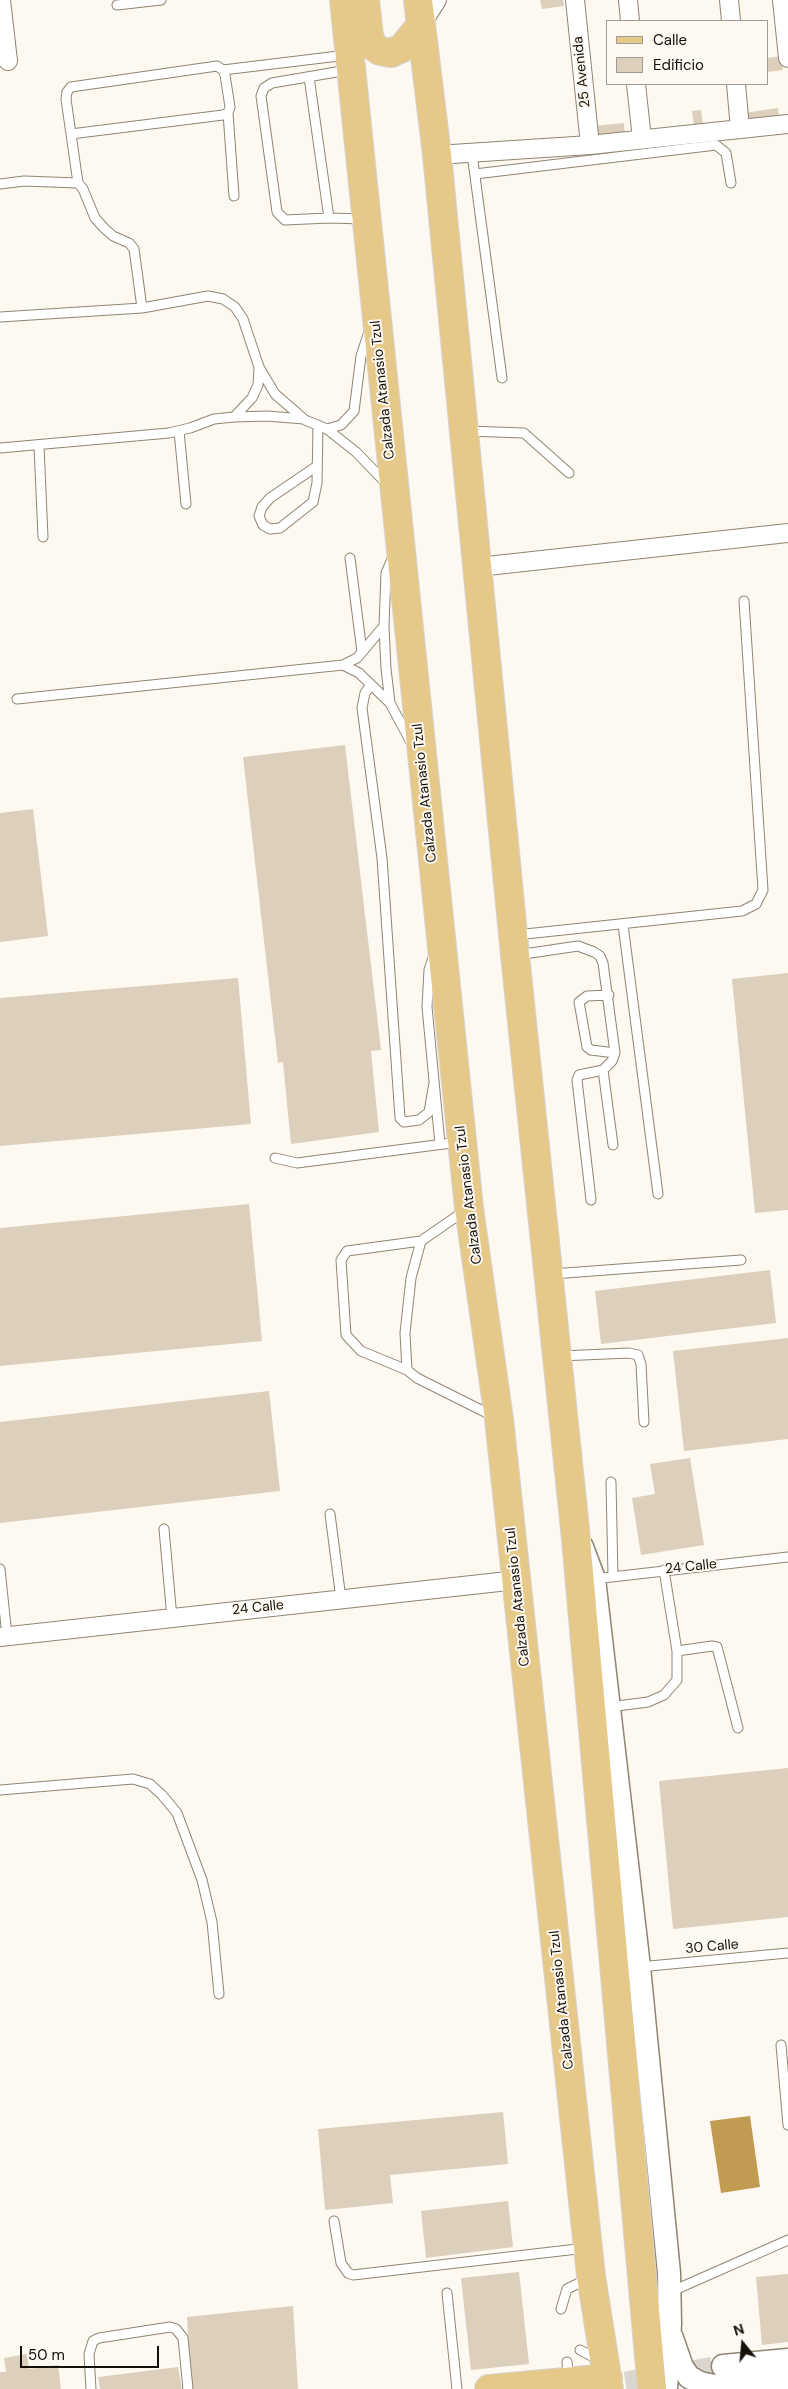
<!DOCTYPE html>
<style>
body{margin:0}
#map{position:relative;width:788px;height:2389px;overflow:hidden;background:#fdf8f0;font-family:"DM Sans",sans-serif}
canvas{display:block}
.legend{position:absolute;left:606px;top:20px;width:162px;height:65px;box-sizing:border-box;background:#fdf8f0;border:1px solid #a09b94;margin:0;padding:6px 9px;list-style:none;font-size:15px;color:#141009}
.legend li{display:flex;align-items:center;gap:10px;height:25px}
.legend b{width:25px;border:1px solid #a09b94}
.north{position:absolute;left:718px;top:2319px;width:50px;height:50px;-webkit-text-stroke:4px #fdf8f0;paint-order:stroke;rotate:343deg;font-size:14px;font-weight:700;line-height:20px;text-align:center;color:#141009}
.north::after{content:'';display:block;margin:auto;width:18px;height:22px;background:#141009;clip-path:polygon(50% 0,100% 100%,50% 72%,0 100%)}
.scale{position:absolute;left:20px;top:2346px;width:139px;height:22px;box-sizing:border-box;border:2px solid #141009;border-top:0;padding-left:6px;font-size:15px;line-height:18px;white-space:nowrap;color:#141009;-webkit-text-stroke:4px #fdf8f0;paint-order:stroke}
</style>
<div id="map">
<canvas width="788" height="2389"></canvas>
<ul class="legend">
<li><b style="height:6px;background:#e6c889"></b>Calle</li>
<li><b style="height:14px;background:#dcd0bc"></b>Edificio</li>
</ul>
<div class="north">N</div>
<div class="scale">50 m</div>
</div>
<script>
const ctx = document.querySelector('canvas').getContext('2d');
ctx.lineJoin = 'round';
function fillPath(path, color) { ctx.fillStyle = color; ctx.fill(path, 'evenodd'); }
const poly = rows => new Path2D(rows.map(r => 'M' + r).join(''));
function trace(path, color, width, dash) { ctx.strokeStyle = color; ctx.lineWidth = width; ctx.lineCap = dash ? 'butt' : 'round'; ctx.setLineDash(dash || []); ctx.stroke(path); }
function drawText(font, color, halo, rows, align = 'center') {
  ctx.font = font + ' "DM Sans",sans-serif'; ctx.lineWidth = 4; ctx.setLineDash([]); ctx.textBaseline = 'middle'; ctx.strokeStyle = halo; ctx.fillStyle = color; for (const [text, x, y, turn = 0] of rows) {
    ctx.save(); ctx.translate(x, y); ctx.rotate((+turn || 0) * Math.PI / 180); ctx.textAlign = isNaN(turn) ? turn : align; if (halo) ctx.strokeText(text, 0, 0); ctx.fillText(text, 0, 0); ctx.restore();
  }
}
const water = poly([
 [750,2116,760,2187,721,2193,710,2121]
]);
const building = poly([
 [540,0,563,0,564,6,542,9],
 [781,56,783,70,767,72,767,58],
 [778,108,780,124,746,128,744,113],
 [701,110,704,132,695,133,692,111],
 [624,123,625,139,594,141,593,126],
 [345,745,381,1050,371,1051,379,1132,291,1144,283,1062,278,1063,243,757],
 [33,809,48,936,0,942,0,813],
 [788,973,788,1210,755,1213,732,979],
 [238,978,251,1124,0,1146,0,998],
 [249,1204,262,1341,0,1366,0,1228],
 [770,1270,776,1323,601,1344,595,1291],
 [788,1338,788,1439,684,1451,673,1351],
 [269,1391,280,1491,0,1523,0,1422],
 [690,1458,704,1545,641,1555,632,1498,655,1494,650,1464],
 [788,1768,788,1917,673,1929,659,1781],
 [503,2112,508,2164,390,2175,393,2203,325,2210,318,2129],
 [508,2201,513,2247,426,2258,421,2211],
 [519,2272,529,2364,471,2370,461,2278],
 [788,2274,788,2342,762,2345,756,2277],
 [293,2306,298,2389,191,2389,187,2317],
 [27,2354,29,2369,58,2365,61,2389,0,2389,0,2372,6,2372,4,2358],
 [178,2367,182,2389,100,2389,98,2377]
]);
const tertiaryTunnel = poly([
 [593,2388,723,2366]
]);
const service = poly([
 [117,5,161,0],
 [223,70,347,55],
 [348,70,272,83,264,88,261,96,277,212,285,220,329,218,364,219],
 [309,77,329,218],
 [228,113,234,196],
 [71,134,223,115,228,113,230,107,225,75,223,70,217,66,71,87,67,92,66,99,78,183],
 [472,154,502,378],
 [475,174,716,145,726,153,731,183],
 [0,184,24,181,78,183,83,189,95,218,104,228,113,236,129,243,134,249,142,308],
 [0,317,142,308,208,296,223,299,235,307,243,319,259,367,275,394,305,420,327,429,356,452,387,484],
 [234,417,252,398,258,385,259,368],
 [327,429,341,425,354,411,361,356,369,332],
 [179,431,186,504],
 [467,431,524,433,569,473],
 [39,446,43,537],
 [0,448,169,433,190,428,214,419,234,417,267,416,304,419],
 [317,466,270,498,262,507,259,516,263,525,270,529,280,528,313,502,317,483,318,425],
 [393,557,386,573,384,626,386,669,390,703,412,744],
 [350,558,362,652],
 [343,665,359,673,390,703],
 [371,685,365,693,362,708,382,858,400,1118,404,1122,419,1120,429,1112,434,1083],
 [17,699,343,665,357,658,384,626],
 [623,925,658,1194],
 [516,935,742,911,756,904,763,890,744,601],
 [434,955,429,970,427,1007,440,1144],
 [517,955,578,946,594,952,600,956,603,963,615,1053,612,1061,603,1070,579,1075,577,1080,591,1200],
 [609,995,587,996,579,1002,587,1047,591,1050,615,1053],
 [603,1070,613,1145],
 [275,1158,297,1163,459,1142],
 [466,1210,421,1241,347,1251,341,1260,346,1335,361,1351,407,1370,417,1378,495,1417],
 [552,1274,741,1260],
 [560,1356,629,1353,638,1355,641,1364,644,1422],
 [407,1370,405,1333,411,1278,421,1241],
 [611,1482,613,1576],
 [330,1514,341,1599],
 [164,1529,172,1618],
 [0,1569,7,1636],
 [594,1579,788,1557],
 [677,1651,712,1646,717,1647,738,1728],
 [609,1707,648,1702,664,1695,677,1680,677,1651,664,1570],
 [0,1790,133,1779,150,1784,162,1795,177,1813,202,1880,212,1922,219,1994],
 [639,1967,788,1953],
 [781,2045,788,2125],
 [334,2221,341,2263,348,2273,353,2275,586,2248],
 [670,2292,788,2240],
 [447,2293,457,2389],
 [561,2309,567,2289,589,2278],
 [580,2350,599,2360],
 [567,2362,569,2379],
 [91,2389,89,2354,93,2341,99,2338,170,2327,176,2329,183,2338,188,2389]
]);
const minor = poly([
 [1,0,8,61],
 [575,0,590,145],
 [628,0,630,21],
 [729,0,731,21],
 [782,0,788,58],
 [421,25,437,0],
 [636,84,642,139],
 [736,84,740,129],
 [437,155,590,145,788,124],
 [478,567,788,533],
 [0,1637,517,1580]
]);
const tertiary = poly([
 [582,1547,594,1579,639,1967,669,2273,670,2324,666,2389],
 [672,2338,682,2367,689,2377,700,2383,714,2386,788,2379],
 [723,2366,788,2360]
]);
const primary = poly([
 [344,0,469,1208,499,1419,591,2276,609,2389],
 [365,0,369,36,373,46,380,51,391,53,402,48,421,25],
 [418,0,437,155,515,955,575,1529,652,2389],
 [489,2389,608,2378]
]);
const streetNames = [
 ["25 Avenida",582,72,-96],
 ["Calzada Atanasio Tzul",383,390,-96],
 ["Calzada Atanasio Tzul",425,793,-96],
 ["Calzada Atanasio Tzul",469,1195,-97],
 ["24 Calle",691,1567,-6],
 ["Calzada Atanasio Tzul",518,1597,-96],
 ["24 Calle",258,1608,-6],
 ["30 Calle",712,1947,-5],
 ["Calzada Atanasio Tzul",562,2000,-96]
];
fillPath(water, '#c19b51');
fillPath(building, '#dcd0bc');
trace(tertiaryTunnel, '#dad5cd', 22, [22, 11]);
trace(service, '#908572', 11);
trace(minor, '#908572', 20);
trace(tertiary, '#908572', 25);
trace(primary, '#d5d4d3', 30);
trace(service, '#fff', 9);
trace(minor, '#fff', 18);
trace(tertiary, '#fff', 22);
trace(primary, '#e6c889', 28);
drawText('14px', '#141009', '#fdf8f0', streetNames);
</script>
